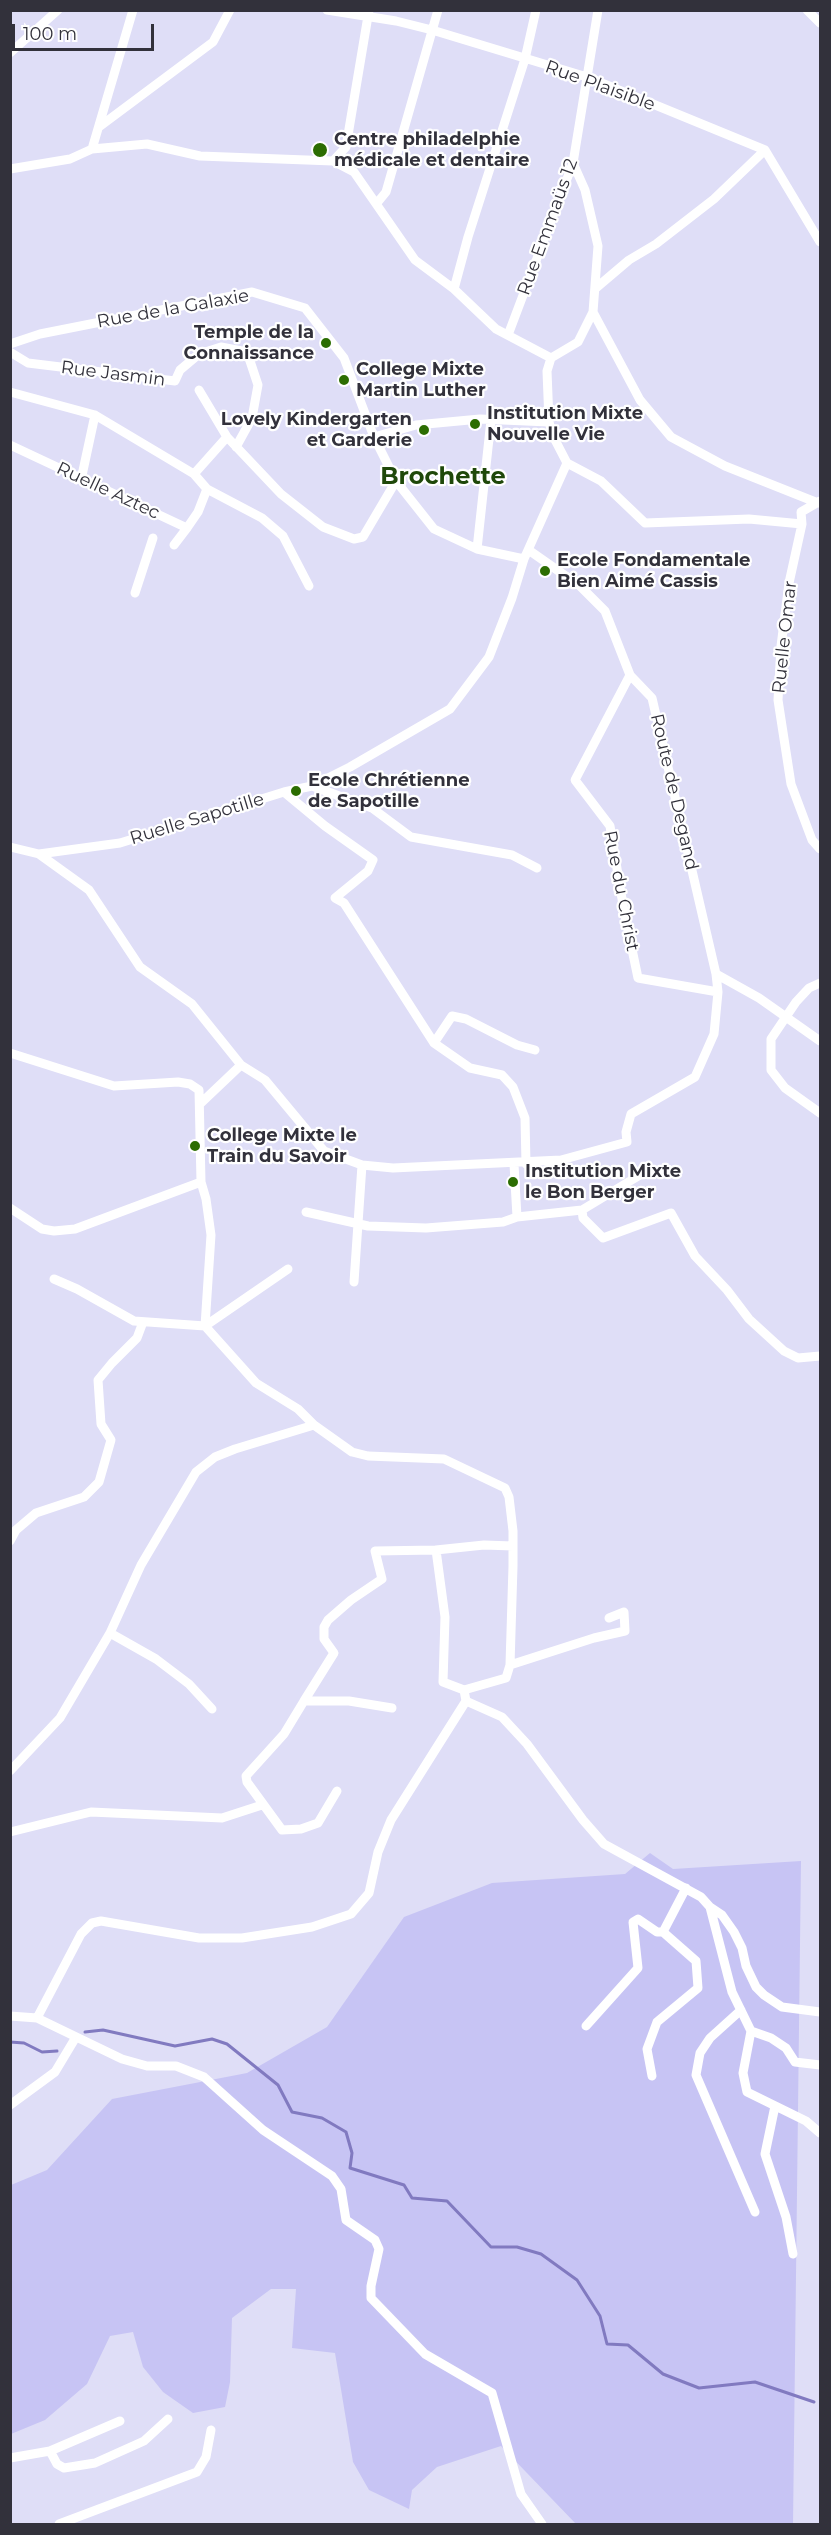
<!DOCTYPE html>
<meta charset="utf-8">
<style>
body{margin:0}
#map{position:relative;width:831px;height:2535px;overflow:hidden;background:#dfdef7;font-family:Montserrat,sans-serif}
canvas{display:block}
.frame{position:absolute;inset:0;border:12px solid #32313b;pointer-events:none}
.scale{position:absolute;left:12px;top:24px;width:142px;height:27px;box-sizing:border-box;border:3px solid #32313b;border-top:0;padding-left:8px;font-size:18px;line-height:21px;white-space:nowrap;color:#32313b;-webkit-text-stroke:4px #fff;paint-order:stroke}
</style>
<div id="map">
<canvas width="831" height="2535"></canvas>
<div class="frame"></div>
<div class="scale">100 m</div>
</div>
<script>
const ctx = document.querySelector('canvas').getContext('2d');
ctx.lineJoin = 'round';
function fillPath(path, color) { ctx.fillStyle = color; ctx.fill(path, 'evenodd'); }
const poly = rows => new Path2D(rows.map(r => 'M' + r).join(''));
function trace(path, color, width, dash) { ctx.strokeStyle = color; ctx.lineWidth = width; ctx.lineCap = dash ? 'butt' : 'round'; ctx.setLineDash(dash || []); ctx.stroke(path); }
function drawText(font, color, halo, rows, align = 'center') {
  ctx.font = font + ' Montserrat,sans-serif'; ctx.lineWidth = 4.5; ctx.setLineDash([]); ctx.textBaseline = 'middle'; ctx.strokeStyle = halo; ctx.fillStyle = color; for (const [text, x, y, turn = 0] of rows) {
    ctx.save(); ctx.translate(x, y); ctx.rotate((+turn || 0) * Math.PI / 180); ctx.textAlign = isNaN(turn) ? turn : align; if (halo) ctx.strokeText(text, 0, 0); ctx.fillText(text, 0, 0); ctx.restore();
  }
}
const green = poly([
 [650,1853,673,1869,801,1861,793,2524,576,2524,501,2446,437,2467,412,2490,409,2509,369,2490,353,2462,335,2353,292,2348,296,2289,271,2289,232,2318,230,2382,225,2407,193,2413,163,2392,143,2367,133,2332,110,2336,87,2384,45,2420,11,2434,11,2185,47,2170,112,2099,247,2073,327,2027,404,1917,492,1883,625,1874]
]);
const stream = poly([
 [85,2032,103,2030,175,2046,212,2039,227,2044,278,2085,292,2112,322,2118,346,2132,352,2153,350,2168,404,2185,412,2198,447,2201,491,2247,517,2247,541,2254,577,2280,600,2316,607,2344,628,2345,663,2374,699,2388,755,2382,814,2402],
 [10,2042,24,2043,42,2052,57,2051]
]);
const street = poly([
 [327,10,396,21,432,30,587,77,765,150,820,242],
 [807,10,820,23],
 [10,53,58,10],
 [99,127,213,42,230,10],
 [92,149,133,10],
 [333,161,346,147,369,10],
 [10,169,70,159,92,149,147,144,200,156,333,161,354,172,415,260,454,289,496,329,551,358],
 [377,203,386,192,438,10],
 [596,288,629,260,656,244,714,199,765,150],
 [454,289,468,237,525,59,536,10],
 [593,312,640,400,671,437,725,466,818,503],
 [508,335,573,163,598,10],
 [10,344,40,334,252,292,305,308,344,358,374,437,396,481,434,529,477,549,524,559],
 [10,352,28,363,175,381,180,370,199,354,221,347,247,352,258,385,252,418,236,447],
 [199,390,227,437,281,494,323,527,354,539,363,537,396,481],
 [10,392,95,415,194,474,207,489,262,518,283,536,309,586],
 [374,437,416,425,480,419,549,422],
 [10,445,187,528,174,545],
 [567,463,553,436,549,422,547,371,551,358,578,342,593,312,598,246,585,190,573,163],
 [567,463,601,481,645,523,749,519,802,524],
 [194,474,227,437],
 [81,480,95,415],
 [820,501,801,512,802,524,789,583,781,646,778,700,791,784,812,840,820,849],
 [187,528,198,512,207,489],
 [477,549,491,420],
 [135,593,153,538],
 [630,675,575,780,610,826,624,911,638,978,718,992],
 [312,786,372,808,411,837,512,855,537,868],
 [284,792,325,826,373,860,368,871,335,898,344,903,434,1043,470,1068,502,1075,513,1087,525,1118,526,1164],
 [10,847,39,854,120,843,284,792,312,786,350,767,450,709,489,657,512,598,524,559,567,463],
 [39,854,89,890,140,967,192,1004,241,1065,265,1080,324,1151,362,1165,393,1168,561,1160,627,1142,626,1132,631,1114,695,1077,714,1034,718,992,716,974,652,698,630,675,605,611,580,586,530,551],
 [716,974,759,998,820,1041],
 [820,983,809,988,796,1002,771,1039,771,1070,785,1088,820,1113],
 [434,1043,452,1016,466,1019,517,1045,535,1050],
 [10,1053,114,1086,178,1082,190,1084,199,1090,201,1182,206,1199,211,1235,205,1326,256,1383,298,1409,314,1425,352,1452,368,1456,444,1459,505,1488,509,1497,513,1531,513,1566,510,1665,506,1678,464,1690,443,1682,445,1617,436,1550],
 [201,1103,241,1065],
 [514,1164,517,1217],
 [10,1208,42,1229,54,1231,75,1229,201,1182],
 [582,1210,583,1218,603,1238,671,1213,695,1256,727,1290,749,1319,784,1351,798,1358,820,1356],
 [306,1212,368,1226,426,1228,503,1222,517,1217,582,1210,640,1175,669,1170],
 [54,1279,77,1289,134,1321,205,1326,288,1269],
 [354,1282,362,1165],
 [10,1541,16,1530,36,1513,84,1497,99,1482,111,1440,101,1424,98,1380,112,1363,137,1338,143,1322],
 [110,1633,156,1659,189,1684,212,1709],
 [510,1665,594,1638,625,1631,624,1612,609,1618],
 [304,1701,334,1653,324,1639,324,1627,328,1620,351,1600,382,1579,375,1551,436,1550,484,1545,513,1546],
 [466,1701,502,1717,527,1744,583,1820,604,1844,701,1897,710,1907,732,1992,751,2031,743,2073,747,2092,806,2121,820,2133],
 [10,1771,60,1718,110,1633,141,1565,196,1472,215,1457,235,1449,314,1425],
 [337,1791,318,1823,301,1829,282,1830,247,1782,246,1776,284,1734,304,1701,349,1701,392,1708],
 [10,1832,91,1812,222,1818,262,1805],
 [710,1907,722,1915,734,1932,742,1948,746,1966,756,1987,764,1995,782,2007,820,2012],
 [741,2010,710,2038,700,2053,696,2075,755,2212],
 [10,2016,37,2018,122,2059,147,2066,176,2066,204,2077,263,2130,332,2176,341,2189,346,2220,375,2240,379,2249,371,2286,371,2298,425,2354,492,2393,521,2494,542,2524],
 [37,2018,81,1934,92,1923,101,1921,199,1938,242,1938,312,1927,351,1914,369,1893,378,1852,391,1820,466,1701,464,1690],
 [586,2026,638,1968,633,1922,638,1919,657,1932,663,1932],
 [751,2031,771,2038,786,2048,795,2062,820,2065],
 [652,2076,647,2049,657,2022,698,1988,696,1961,663,1932,686,1888],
 [10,2105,55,2072,76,2037],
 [775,2106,765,2154,786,2217,793,2254],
 [50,2451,57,2464,64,2468,95,2463,144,2441,168,2419],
 [10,2458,50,2451,120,2421],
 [59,2524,197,2472,206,2457,211,2430]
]);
const markers = [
 [320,150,8,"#2c6d02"],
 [326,343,6,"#2c6d02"],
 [344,380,6,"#2c6d02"],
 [475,424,6,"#2c6d02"],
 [424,430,6,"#2c6d02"],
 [545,571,6,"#2c6d02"],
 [296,791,6,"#2c6d02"],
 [195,1146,6,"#2c6d02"],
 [513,1182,6,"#2c6d02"]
];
const streetNames = [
 ["Rue Plaisible",600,86,20],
 ["Rue Emmaüs 12",548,227,-70],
 ["Rue de la Galaxie",173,309,-10],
 ["Rue Jasmin",113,374,7],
 ["Ruelle Aztec",108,491,25],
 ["Ruelle Omar",785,637,-84],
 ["Route de Degand",674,792,77],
 ["Ruelle Sapotille",197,819,-17],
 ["Rue du Christ",621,891,79]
];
const poiNames = [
 ["Centre philadelphie",334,140],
 ["médicale et dentaire",334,161],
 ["Temple de la",314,333,"right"],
 ["Connaissance",314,354,"right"],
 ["College Mixte",356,370],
 ["Martin Luther",356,391],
 ["Institution Mixte",487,414],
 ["Nouvelle Vie",487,435],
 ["Lovely Kindergarten",412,420,"right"],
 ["et Garderie",412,441,"right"],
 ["Ecole Fondamentale",557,561],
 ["Bien Aimé Cassis",557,582],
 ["Ecole Chrétienne",308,781],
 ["de Sapotille",308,802],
 ["College Mixte le",207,1136],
 ["Train du Savoir",207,1157],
 ["Institution Mixte",525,1172],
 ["le Bon Berger",525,1193]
];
const districtNames = [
 ["Brochette",443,477]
];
fillPath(green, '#c7c4f4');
trace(stream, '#817ac0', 3);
trace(street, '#fff', 9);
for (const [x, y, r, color] of markers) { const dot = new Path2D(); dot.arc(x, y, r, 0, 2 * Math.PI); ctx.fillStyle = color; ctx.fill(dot); trace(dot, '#fff', 2); }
drawText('18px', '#32313b', '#fff', streetNames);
drawText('bold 18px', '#32313b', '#fff', poiNames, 'left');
drawText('bold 24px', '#1f480a', '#fff', districtNames);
</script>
